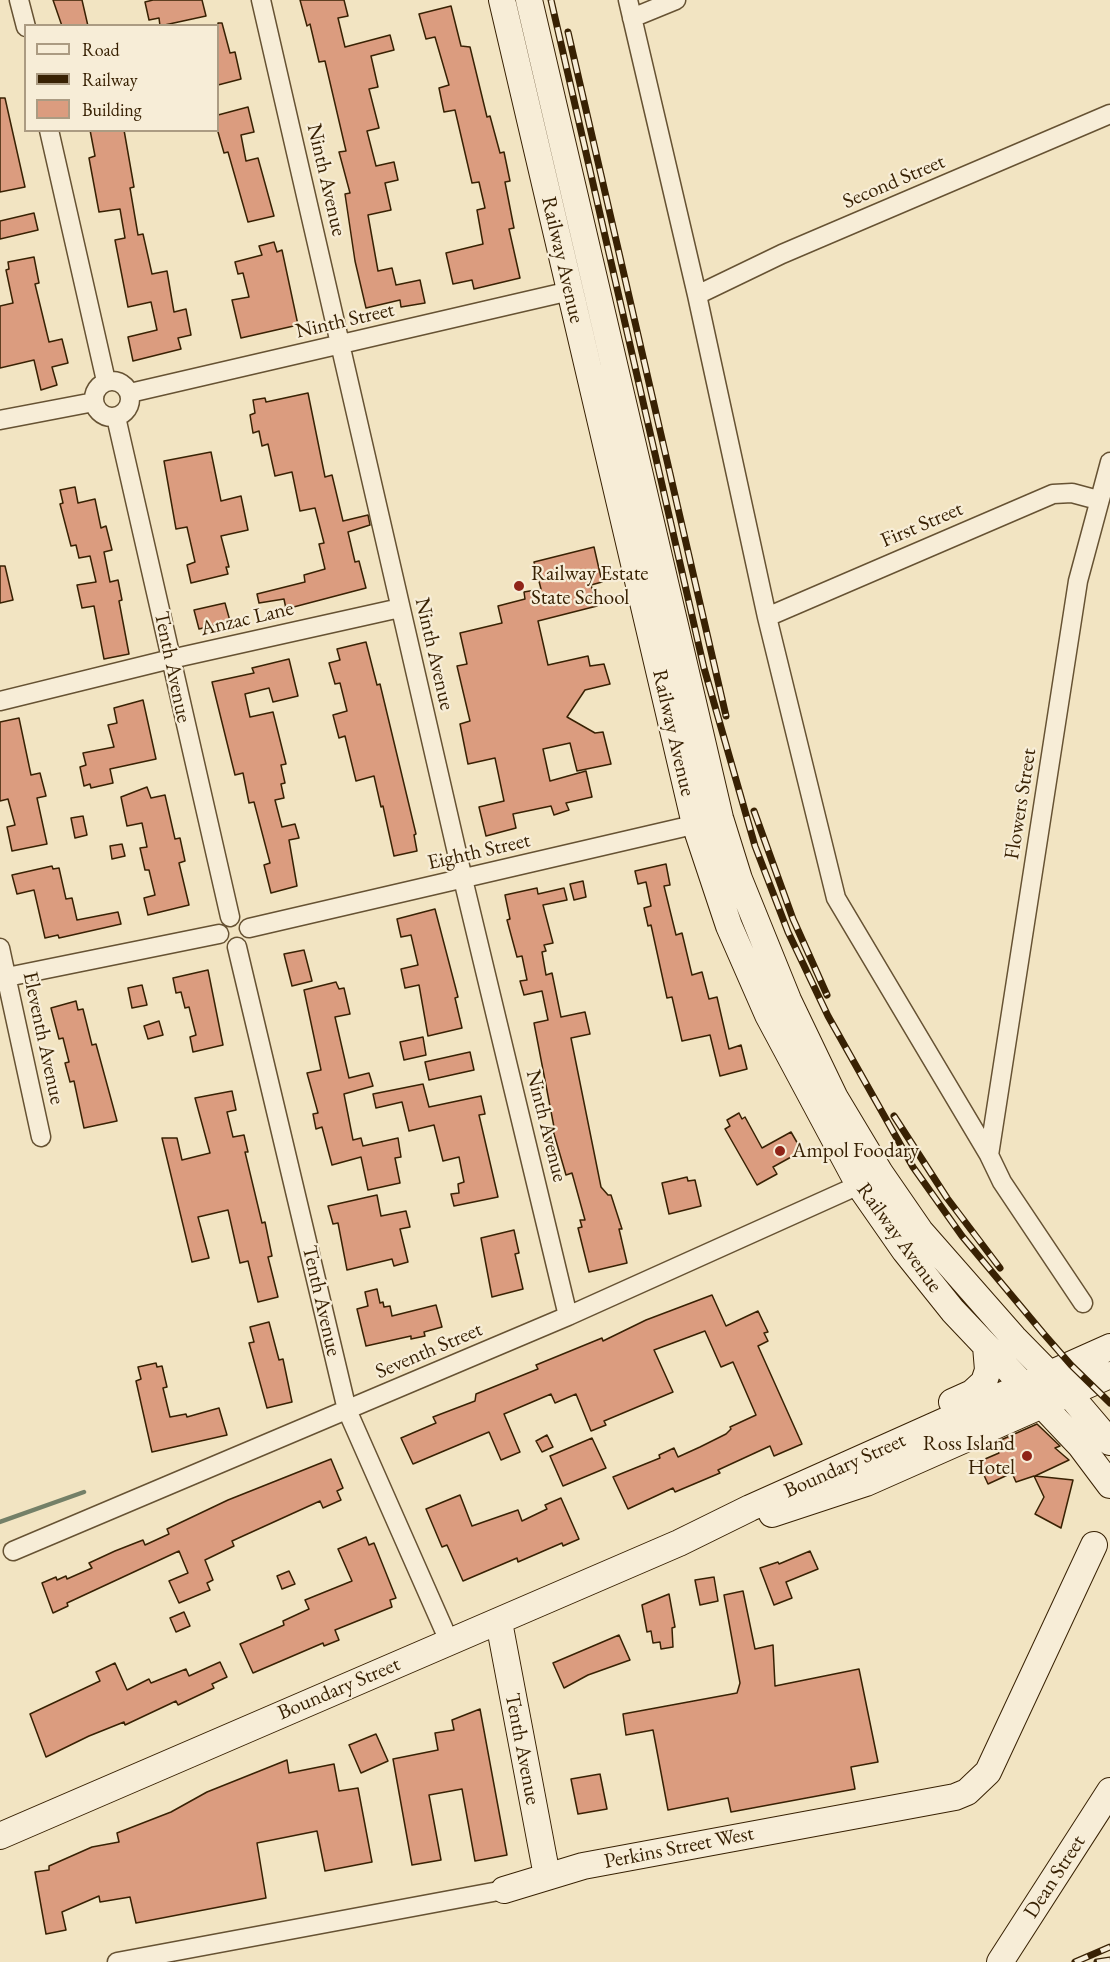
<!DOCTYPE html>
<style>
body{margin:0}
#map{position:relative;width:1110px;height:1962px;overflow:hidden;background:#f2e4c2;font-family:"EB Garamond",serif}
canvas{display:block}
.legend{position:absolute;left:24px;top:24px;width:195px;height:108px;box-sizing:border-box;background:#f7edd7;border:2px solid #ab9b82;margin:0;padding:8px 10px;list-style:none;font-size:18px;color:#382103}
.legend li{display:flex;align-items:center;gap:12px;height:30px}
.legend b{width:30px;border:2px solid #ab9b82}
</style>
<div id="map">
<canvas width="1110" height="1962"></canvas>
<ul class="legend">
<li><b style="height:8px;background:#f7edd7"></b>Road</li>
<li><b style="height:8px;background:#382103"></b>Railway</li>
<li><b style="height:16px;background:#db9c7f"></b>Building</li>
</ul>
</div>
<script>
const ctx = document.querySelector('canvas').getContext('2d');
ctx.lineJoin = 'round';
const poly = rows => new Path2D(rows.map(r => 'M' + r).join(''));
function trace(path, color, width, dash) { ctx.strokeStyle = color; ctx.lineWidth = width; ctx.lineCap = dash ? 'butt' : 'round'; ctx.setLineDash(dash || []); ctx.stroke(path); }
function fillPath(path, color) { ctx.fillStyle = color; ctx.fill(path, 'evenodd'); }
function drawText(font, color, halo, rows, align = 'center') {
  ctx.font = font + ' "EB Garamond",serif'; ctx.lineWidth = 4.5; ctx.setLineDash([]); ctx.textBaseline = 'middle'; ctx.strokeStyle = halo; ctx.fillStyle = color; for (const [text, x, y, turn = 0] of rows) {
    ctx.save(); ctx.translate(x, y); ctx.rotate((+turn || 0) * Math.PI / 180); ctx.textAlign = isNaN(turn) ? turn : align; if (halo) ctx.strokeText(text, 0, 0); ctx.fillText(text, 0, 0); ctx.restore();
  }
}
const stream = poly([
 [0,1522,84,1492]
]);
const building = poly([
 [53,0,82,0,88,26,62,26,53,0],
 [153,0,202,0,206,16,160,26,159,18,149,20,145,2,153,0],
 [300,0,344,0,348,16,338,18,345,47,390,35,394,50,371,56,378,87,369,89,379,128,367,131,376,166,394,162,398,180,385,183,391,210,368,215,378,271,392,268,396,285,420,280,425,303,401,307,400,300,366,308,355,261,345,194,350,193,339,152,346,151,325,61,319,62,310,24,307,26,300,0],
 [451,6,461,46,470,47,487,117,490,116,500,153,504,152,510,181,505,182,514,228,509,229,520,278,474,289,472,280,453,284,446,253,483,244,477,210,485,208,479,182,472,183,455,110,444,112,439,88,449,85,435,37,426,39,419,14,451,6],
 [218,23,222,23,230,53,235,52,241,79,218,85,218,23],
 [0,98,5,98,25,187,0,192,0,98],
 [248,107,254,132,241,135,246,161,258,158,274,216,248,222,228,152,224,153,218,132,218,115,248,107],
 [90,130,124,130,134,187,130,188,138,235,143,234,152,274,167,271,174,312,186,309,191,335,178,338,181,349,133,361,128,337,157,330,151,302,128,307,115,240,125,238,120,209,99,212,89,158,95,156,90,130],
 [34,213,38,230,0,239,0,221,34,213],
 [274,242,277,252,282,250,298,325,241,338,232,300,249,297,243,273,238,274,235,262,262,255,259,246,274,242],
 [34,257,39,283,35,284,49,342,62,339,68,363,52,367,57,385,41,390,34,360,0,368,0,306,13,303,6,270,9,269,8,262,34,257],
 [308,393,325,477,332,475,343,521,368,515,370,525,348,532,355,562,359,561,366,588,286,609,284,599,259,603,257,594,305,582,304,575,325,569,319,544,324,543,315,508,300,511,292,472,275,476,268,444,262,446,259,431,253,433,250,415,255,413,253,400,265,398,266,402,308,393],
 [211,452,221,501,241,496,248,530,221,536,229,567,226,567,228,574,191,583,187,565,195,562,187,527,176,529,164,461,211,452],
 [75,487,78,503,95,499,101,528,106,526,112,550,104,552,110,582,118,580,122,600,119,601,129,654,104,659,94,606,82,608,77,585,96,582,90,556,79,558,76,545,71,546,60,504,63,503,60,490,75,487],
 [594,547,602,582,591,585,597,606,538,621,548,665,588,656,590,666,604,664,610,684,585,690,567,717,595,733,603,732,611,764,577,771,570,743,543,749,550,781,586,771,592,797,566,803,569,810,554,815,551,806,513,814,516,828,486,836,479,807,504,801,495,758,468,764,460,724,470,721,457,666,467,664,460,633,502,623,498,606,525,599,524,592,541,589,534,562,594,547],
 [0,566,5,566,13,600,0,603,0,566],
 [225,603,230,621,199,629,194,610,225,603],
 [366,642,377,685,380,684,416,834,414,835,417,851,394,856,383,806,381,807,374,776,356,781,345,736,339,738,333,715,347,711,340,683,335,684,329,663,340,660,337,649,366,642],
 [289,659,298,696,273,702,269,688,245,694,250,717,273,712,286,764,281,765,285,783,281,784,284,798,275,800,282,827,295,824,299,838,289,840,297,886,271,893,264,865,270,863,254,802,249,803,243,773,235,775,212,682,254,673,252,668,289,659],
 [143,700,156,759,110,769,113,783,91,788,90,784,84,786,80,767,86,765,83,753,114,747,108,725,117,723,114,708,143,700],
 [19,718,31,775,40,773,46,796,37,798,47,844,12,851,7,827,15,825,8,799,0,801,0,722,19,718],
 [147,787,151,798,165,795,175,839,180,838,185,861,179,863,189,905,148,915,144,898,155,895,149,870,145,870,140,848,147,847,142,823,127,826,121,797,147,787],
 [83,816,87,835,75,838,71,818,83,816],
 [122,844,125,856,112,859,110,846,122,844],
 [666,864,670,885,664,886,676,935,682,933,692,975,702,972,709,999,717,997,729,1049,741,1045,747,1069,720,1076,710,1035,682,1041,672,997,667,998,651,925,648,926,644,908,651,906,646,882,638,884,635,871,666,864],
 [52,866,53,869,59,868,66,899,72,898,77,920,118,912,121,924,59,938,58,935,45,938,34,890,17,894,12,875,52,866],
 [583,881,586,897,574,900,570,884,583,881],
 [537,888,538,894,564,888,567,900,543,905,553,943,544,945,546,951,542,952,546,975,552,973,561,1017,585,1012,590,1034,571,1038,601,1187,608,1195,611,1195,622,1229,619,1229,627,1263,589,1272,578,1228,582,1227,580,1220,585,1220,572,1173,566,1175,552,1127,554,1127,534,1023,548,1020,542,991,524,995,520,981,527,980,522,956,517,957,507,920,510,919,505,895,537,888],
 [435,909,458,997,455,998,462,1028,428,1036,419,985,405,988,401,969,418,965,411,935,401,937,397,919,435,909],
 [304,950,312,981,292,986,284,954,304,950],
 [208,970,223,1045,193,1052,190,1037,196,1035,189,1007,185,1008,181,992,176,993,173,978,208,970],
 [336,982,339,989,344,988,350,1014,335,1017,349,1078,369,1073,373,1086,344,1094,353,1140,361,1138,363,1146,398,1138,401,1157,395,1158,400,1183,368,1190,361,1157,332,1165,322,1127,316,1129,313,1114,318,1113,307,1073,321,1070,304,990,336,982],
 [142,985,147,1005,132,1008,128,988,142,985],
 [76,1001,78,1010,83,1009,92,1045,96,1044,117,1121,84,1128,74,1081,70,1082,65,1063,69,1062,63,1038,59,1039,51,1008,76,1001],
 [159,1021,163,1035,148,1039,144,1026,159,1021],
 [423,1037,426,1055,404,1060,400,1042,423,1037],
 [470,1052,474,1070,429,1080,425,1062,470,1052],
 [423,1084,429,1107,481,1096,485,1114,479,1115,498,1197,454,1206,451,1194,459,1193,458,1184,464,1182,459,1157,443,1161,434,1125,409,1131,402,1102,376,1108,373,1094,423,1084],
 [232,1091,236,1110,227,1112,233,1137,244,1135,248,1152,245,1152,262,1223,265,1222,272,1256,268,1257,278,1297,258,1302,248,1261,240,1263,228,1210,198,1217,209,1258,192,1262,162,1138,177,1138,182,1160,210,1153,195,1098,232,1091],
 [739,1113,742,1119,745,1117,762,1148,791,1132,802,1151,773,1167,777,1174,757,1185,725,1129,730,1126,727,1120,739,1113],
 [687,1177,688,1181,695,1180,701,1206,669,1214,662,1183,687,1177],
 [377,1195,381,1216,406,1211,410,1227,400,1229,408,1262,394,1266,392,1259,347,1270,338,1223,333,1224,328,1206,377,1195],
 [514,1230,519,1253,515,1254,523,1289,492,1297,481,1238,514,1230],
 [377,1289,380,1303,383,1302,384,1307,390,1306,392,1316,436,1305,442,1327,424,1332,425,1336,411,1339,411,1336,366,1346,357,1309,368,1306,365,1292,377,1289],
 [712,1295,726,1326,758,1311,768,1332,764,1333,768,1341,758,1346,802,1444,774,1456,770,1446,718,1470,720,1473,675,1492,673,1488,628,1509,613,1477,660,1458,659,1455,674,1448,678,1457,700,1447,726,1434,731,1429,730,1427,756,1415,733,1362,721,1367,705,1331,654,1350,673,1392,604,1421,606,1425,591,1431,576,1394,555,1403,551,1394,504,1414,520,1452,501,1460,489,1432,413,1464,401,1438,436,1423,433,1417,475,1401,476,1394,538,1369,536,1365,602,1338,603,1341,646,1320,712,1295],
 [269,1322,279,1360,283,1359,292,1402,267,1408,249,1343,254,1342,250,1327,269,1322],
 [156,1363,157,1367,162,1366,167,1387,163,1388,170,1417,186,1414,187,1417,219,1408,227,1435,152,1452,136,1381,141,1379,138,1367,156,1363],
 [1037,1424,1060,1446,1055,1448,1069,1460,1035,1476,1073,1480,1061,1528,1035,1514,1044,1497,1034,1476,1016,1482,1012,1473,988,1484,978,1462,999,1453,994,1443,1037,1424],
 [547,1435,553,1447,542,1452,536,1441,547,1435],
 [592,1438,606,1468,563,1486,550,1456,592,1438],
 [331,1459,343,1488,337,1491,341,1500,323,1508,320,1501,232,1541,234,1546,205,1560,213,1580,207,1583,210,1590,179,1603,169,1581,188,1573,179,1551,67,1603,68,1606,53,1613,42,1583,56,1577,57,1580,66,1576,67,1579,92,1568,89,1563,115,1551,143,1540,145,1545,169,1534,167,1529,228,1500,331,1459],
 [460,1495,472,1526,518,1510,522,1521,547,1509,545,1505,561,1498,579,1539,563,1546,562,1543,518,1562,517,1558,463,1581,447,1545,442,1547,426,1509,460,1495],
 [366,1537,369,1545,374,1543,396,1598,390,1600,392,1607,335,1630,339,1640,324,1646,323,1643,253,1673,240,1644,284,1625,283,1621,309,1609,305,1600,352,1581,338,1549,366,1537],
 [810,1551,818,1569,786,1582,792,1598,774,1605,760,1568,778,1562,779,1564,810,1551],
 [289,1571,295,1584,282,1589,277,1576,289,1571],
 [714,1577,718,1601,700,1605,695,1580,714,1577],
 [743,1591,755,1649,773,1645,775,1686,859,1669,878,1762,851,1767,855,1789,731,1812,728,1798,668,1810,653,1730,626,1735,623,1714,737,1693,740,1683,724,1595,743,1591],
 [669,1594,675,1627,672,1628,673,1647,661,1649,660,1642,653,1643,651,1631,647,1632,642,1605,669,1594],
 [184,1612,190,1626,176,1632,170,1618,184,1612],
 [619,1635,630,1660,588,1675,564,1688,553,1663,619,1635],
 [220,1662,227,1677,212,1684,214,1688,178,1705,176,1701,125,1725,124,1722,89,1736,46,1757,30,1714,100,1681,96,1672,115,1663,127,1690,149,1679,151,1683,186,1669,189,1676,220,1662],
 [480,1709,507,1855,475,1861,462,1789,429,1795,441,1860,412,1865,393,1759,438,1750,435,1733,454,1730,452,1720,480,1709],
 [376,1734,388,1761,361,1773,349,1745,376,1734],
 [287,1760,289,1773,334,1764,339,1791,358,1788,372,1862,325,1871,317,1831,257,1843,266,1898,136,1923,130,1897,100,1902,99,1896,62,1912,66,1930,46,1934,35,1872,49,1870,49,1866,92,1847,119,1842,117,1833,171,1812,207,1792,287,1760],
 [600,1774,607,1809,578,1814,571,1779,600,1774]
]);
const street = poly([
 [19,0,26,27],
 [261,0,463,879,568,1316],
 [628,0,697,295,767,617,836,898,989,1155,1002,1182,1083,1303],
 [632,18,676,0],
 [49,130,106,381],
 [697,295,782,254,1110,114],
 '94 399a18 18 0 1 1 36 0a18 18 0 1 1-36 0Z',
 [130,393,570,291],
 [116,417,230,917],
 [0,420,94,402],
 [767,617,1053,494,1072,493,1098,500],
 [0,701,171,659,400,608],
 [249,928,706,822],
 [237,947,347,1410,449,1641],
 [0,948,41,1137],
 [7,977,219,934],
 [989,1155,1078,581,1110,462],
 [13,1551,568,1316,859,1185],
 [117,1962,504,1890]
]);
const secondary = poly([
 [502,0,695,824,729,926,768,1015,859,1185,905,1251,953,1311,1080,1445,1110,1485],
 [529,0,720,818,739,879,788,1000,835,1098,880,1173,920,1231,1014,1338,1069,1394,1110,1442],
 [952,1402,972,1393,984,1382,988,1370,986,1346],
 [772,1514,866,1483,1110,1375],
 [499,1622,547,1876],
 [0,1836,679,1543,750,1508,1110,1347],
 [504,1890,583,1866,955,1797,967,1792,988,1772,1094,1545],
 [1000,1962,1110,1791]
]);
const rail = poly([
 [551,0,704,668,755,846,788,932,828,1016,913,1167,962,1236,1043,1333,1071,1365,1110,1403],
 [568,32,726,716],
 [754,811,793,919,827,995],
 [894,1116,947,1198,1000,1268],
 [1075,1962,1110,1947],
 [1097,1962,1110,1960]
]);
const markers = [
 [519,586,6,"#8f2418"],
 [780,1151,6,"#8f2418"],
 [1027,1456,6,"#8f2418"]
];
const streetNames = [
 ["Ninth Avenue",326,180,77],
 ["Second Street",894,182,-23],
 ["Railway Avenue",562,260,77],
 ["Ninth Street",345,321,-13],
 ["First Street",922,525,-23],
 ["Anzac Lane",247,619,-13],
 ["Ninth Avenue",434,654,77],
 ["Tenth Avenue",172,667,78],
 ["Railway Avenue",673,733,77],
 ["Flowers Street",1021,804,-81],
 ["Eighth Street",479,852,-13],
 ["Eleventh Avenue",43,1038,78],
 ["Ninth Avenue",546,1126,76],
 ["Railway Avenue",899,1238,54],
 ["Tenth Avenue",321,1301,77],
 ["Seventh Street",429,1351,-23],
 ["Boundary Street",845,1466,-24],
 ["Boundary Street",339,1689,-23],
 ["Tenth Avenue",522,1749,79],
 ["Perkins Street West",679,1848,-11],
 ["Dean Street",1055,1877,-57]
];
const poiNames = [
 ["Railway Estate",531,574],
 ["State School",531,598],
 ["Ampol Foodary",792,1151],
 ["Ross Island",1015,1444,"right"],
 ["Hotel",1015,1468,"right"]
];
trace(stream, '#748068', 4.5);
fillPath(building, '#db9c7f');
trace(building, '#382103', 1.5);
trace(street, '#665233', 21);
trace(secondary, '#382103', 28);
trace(street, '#f7edd7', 18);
trace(secondary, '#f7edd7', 26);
trace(rail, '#382103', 7);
trace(rail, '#f7edd7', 4.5, [14]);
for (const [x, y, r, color] of markers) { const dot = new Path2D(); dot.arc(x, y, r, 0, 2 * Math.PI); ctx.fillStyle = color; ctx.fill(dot); trace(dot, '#f7edd7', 2); }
drawText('21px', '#382103', '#f7edd7', streetNames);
drawText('21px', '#382103', '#f7edd7', poiNames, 'left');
</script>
